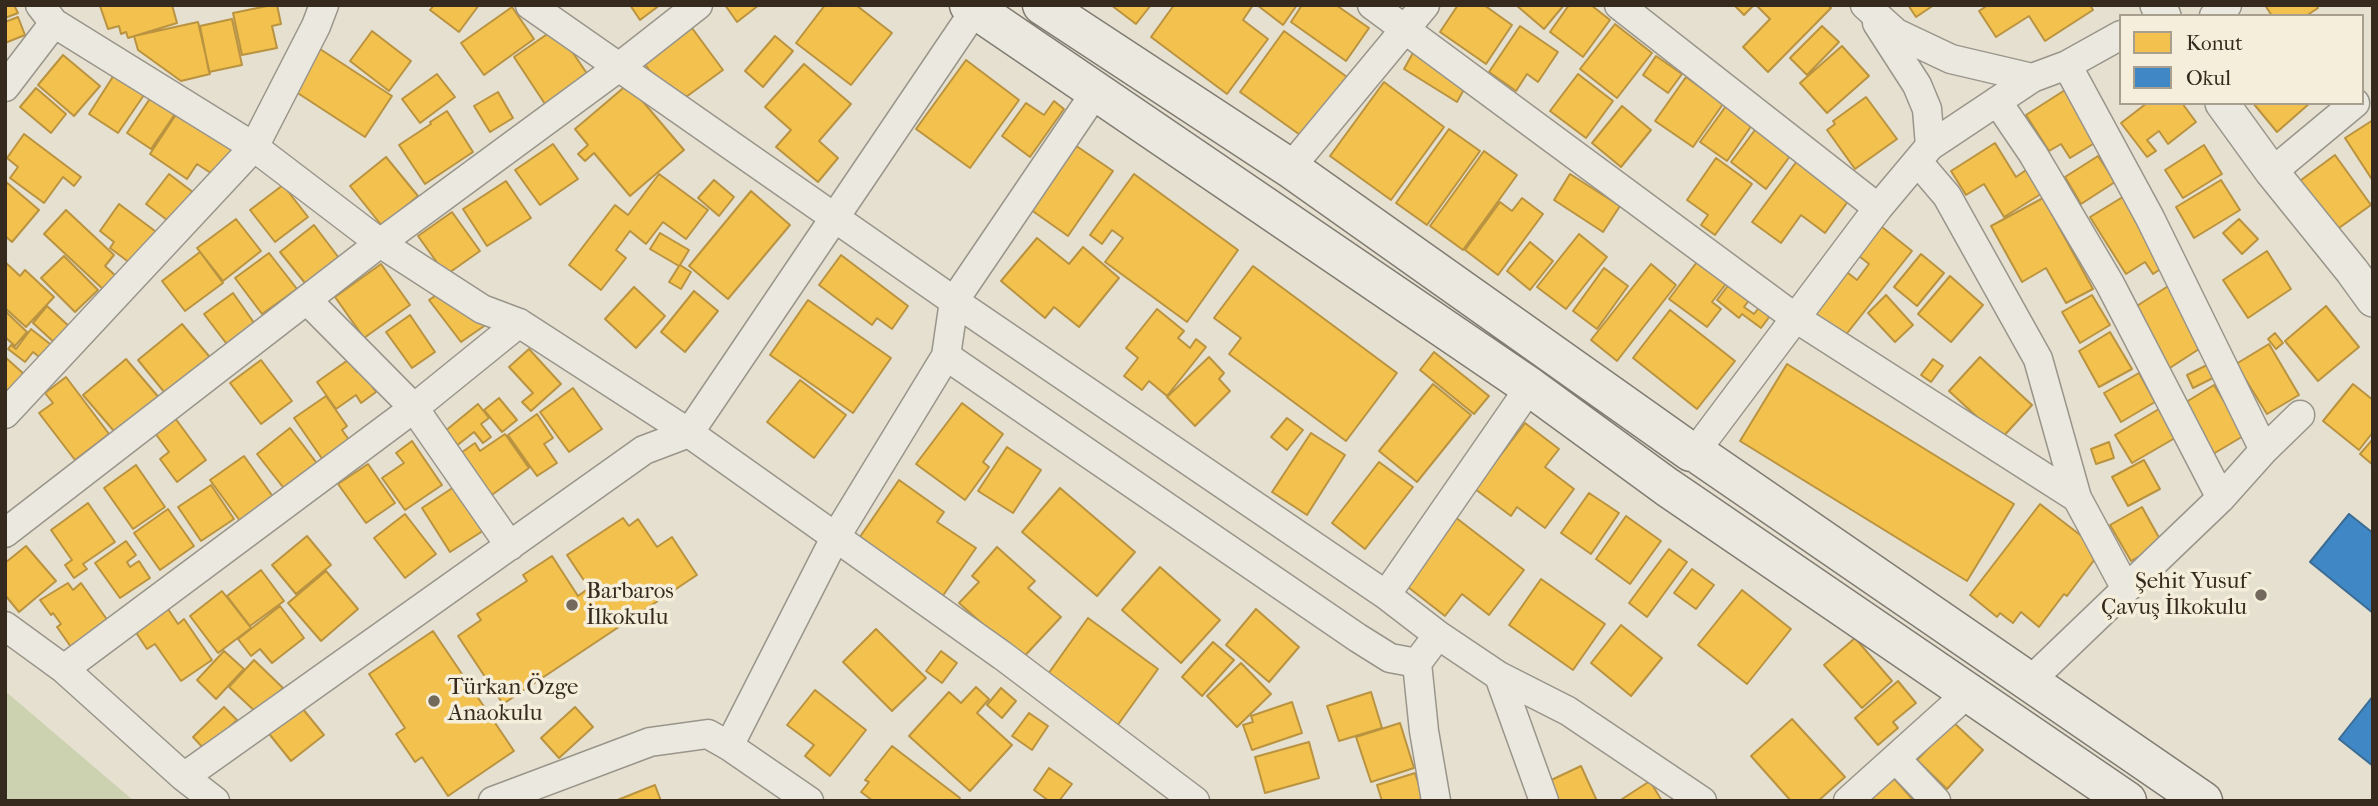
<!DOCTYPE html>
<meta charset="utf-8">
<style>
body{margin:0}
#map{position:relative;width:2378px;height:806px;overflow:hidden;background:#e5e0d0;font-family:"IM FELL French Canon",serif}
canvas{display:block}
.frame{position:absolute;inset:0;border:7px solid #36291e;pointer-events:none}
.legend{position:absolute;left:2119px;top:14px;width:245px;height:91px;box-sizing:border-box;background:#f4eedb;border:2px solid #a89f8f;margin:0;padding:9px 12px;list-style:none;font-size:21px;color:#36291e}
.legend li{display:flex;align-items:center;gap:14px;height:35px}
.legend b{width:35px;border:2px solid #a89f8f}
</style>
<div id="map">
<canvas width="2378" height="806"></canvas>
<div class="frame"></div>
<ul class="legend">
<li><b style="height:19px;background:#f2c14e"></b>Konut</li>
<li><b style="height:19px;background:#3f88c5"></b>Okul</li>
</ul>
</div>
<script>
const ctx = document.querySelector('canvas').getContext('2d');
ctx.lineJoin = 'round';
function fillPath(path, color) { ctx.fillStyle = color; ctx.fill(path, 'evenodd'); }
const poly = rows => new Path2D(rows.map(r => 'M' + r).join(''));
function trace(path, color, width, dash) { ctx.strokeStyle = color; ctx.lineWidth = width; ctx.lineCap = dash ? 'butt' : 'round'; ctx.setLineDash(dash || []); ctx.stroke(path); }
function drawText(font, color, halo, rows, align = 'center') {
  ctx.font = font + ' "IM FELL French Canon",serif'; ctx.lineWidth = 7; ctx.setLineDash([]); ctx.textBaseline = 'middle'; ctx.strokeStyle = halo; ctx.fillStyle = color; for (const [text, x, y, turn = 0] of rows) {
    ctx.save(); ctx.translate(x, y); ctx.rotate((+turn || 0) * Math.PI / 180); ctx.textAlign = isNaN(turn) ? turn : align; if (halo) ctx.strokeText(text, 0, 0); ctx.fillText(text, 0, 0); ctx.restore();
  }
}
const green = poly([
 [5,691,134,801,5,801]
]);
const homes = poly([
 [5,5,14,5,18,13,5,18,5,5],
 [172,5,177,23,128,38,126,32,121,34,119,26,108,29,100,6,172,5],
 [272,5,277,5,281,24,272,26,277,48,242,55,233,13,272,5],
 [434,5,479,5,459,32,430,10,434,5],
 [630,5,660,5,640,20,630,5],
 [725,5,759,5,737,22,725,5],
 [825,5,856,5,892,33,851,85,796,43,825,5],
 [1111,5,1151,5,1136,24,1111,5],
 [1174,5,1253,5,1243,20,1268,39,1227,94,1151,37,1174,5],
 [1257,5,1297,5,1283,25,1257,5],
 [1302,5,1336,5,1369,28,1346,61,1291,22,1302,5],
 [1458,5,1484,5,1512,25,1486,64,1440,32,1458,5],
 [1516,5,1564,5,1544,29,1516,5],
 [1569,5,1591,5,1610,20,1583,57,1550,32,1569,5],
 [1734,5,1754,5,1744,15,1734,5],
 [1756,5,1828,5,1831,8,1768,72,1743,47,1770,19,1756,5],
 [1908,5,1934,5,1916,17,1908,5],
 [1988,5,2090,5,2093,10,2045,41,2029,16,1996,37,1979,11,1988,5],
 [2265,5,2316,5,2318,8,2306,16,2272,16,2265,5],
 [512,7,534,39,484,75,461,43,512,7],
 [18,17,25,35,5,43,5,22,18,17],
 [232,19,242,65,209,72,200,26,232,19],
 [198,22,210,74,181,81,138,50,134,36,198,22],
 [1615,24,1652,53,1617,98,1580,69,1615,24],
 [1520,26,1558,52,1538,82,1527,74,1516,91,1489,72,1520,26],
 [1822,26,1839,42,1807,75,1790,58,1822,26],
 [556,28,588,75,545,104,514,57,556,28],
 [692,28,723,70,675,105,644,63,692,28],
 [372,31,411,61,389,91,350,61,372,31],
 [1284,31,1347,77,1303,137,1240,92,1284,31],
 [775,36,793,51,763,87,745,71,775,36],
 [1842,46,1869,76,1827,113,1800,83,1842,46],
 [317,47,392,96,365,137,290,88,317,47],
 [1414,51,1467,84,1457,102,1404,69,1414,51],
 [63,55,100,86,74,116,38,85,63,55],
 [1656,56,1682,74,1668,93,1643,75,1656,56],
 [966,60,1019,100,970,168,916,129,966,60],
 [804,64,851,104,819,141,838,158,818,182,776,147,791,130,765,107,804,64],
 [437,74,455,97,420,123,402,99,437,74],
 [1578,74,1613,101,1586,138,1550,111,1578,74],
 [114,75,144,95,118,133,89,114,114,75],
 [1686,77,1723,104,1693,147,1655,121,1686,77],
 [1384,82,1444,127,1391,200,1330,156,1384,82],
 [628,84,684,150,630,196,594,153,585,161,578,154,588,145,575,129,628,84],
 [36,88,66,114,51,133,20,107,36,88],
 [2065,90,2098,141,2070,158,2061,144,2049,151,2026,115,2065,90],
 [498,92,513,118,490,132,474,106,498,92],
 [151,97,175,114,151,149,127,133,151,97],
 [1866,97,1897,139,1855,169,1827,130,1835,124,1833,121,1866,97],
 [1054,101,1064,109,1030,157,1002,136,1026,103,1044,115,1054,101],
 [2147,103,2182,103,2196,122,2168,144,2159,131,2147,140,2156,151,2147,157,2121,123,2147,103],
 [2253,103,2310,103,2277,132,2253,103],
 [1622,106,1651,130,1621,167,1592,143,1622,106],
 [1726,106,1752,125,1727,161,1700,142,1726,106],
 [447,111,473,152,425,184,399,145,431,124,430,122,447,111],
 [177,113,237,153,220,179,197,164,187,179,150,154,177,113],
 [2373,120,2373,181,2345,138,2373,120],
 [1758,126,1793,152,1766,189,1731,162,1758,126],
 [1449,129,1480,151,1427,225,1396,203,1449,129],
 [24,134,81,177,74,186,63,177,44,203,10,178,18,167,7,158,24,134],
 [1072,143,1113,171,1068,236,1027,207,1072,143],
 [1995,143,2016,177,2026,170,2041,194,2004,217,1984,184,1966,195,1951,171,1995,143],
 [553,144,578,179,540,205,515,170,553,144],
 [2204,145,2222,174,2183,198,2165,170,2204,145],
 [1484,151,1517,175,1463,250,1430,226,1484,151],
 [2335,155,2371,205,2332,233,2297,183,2335,155],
 [2098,156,2115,182,2081,204,2065,177,2098,156],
 [386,157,418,196,382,226,350,186,386,157],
 [1716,158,1752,184,1715,235,1701,225,1708,215,1687,200,1716,158],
 [1797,161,1849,200,1825,233,1801,215,1781,243,1752,222,1797,161],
 [169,174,198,196,175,226,146,204,169,174],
 [659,174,708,210,686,239,663,222,646,244,630,231,616,250,626,258,601,290,569,265,615,205,628,215,659,174],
 [1134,174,1238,250,1187,322,1105,262,1123,238,1112,230,1102,244,1090,235,1134,174],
 [1570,174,1620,206,1603,232,1554,200,1570,174],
 [714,180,734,197,719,216,698,198,714,180],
 [2221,180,2240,210,2194,238,2176,207,2221,180],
 [5,181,39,210,12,242,5,236,5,181],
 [506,181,531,218,487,246,463,209,506,181],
 [283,185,308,217,275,242,250,210,283,185],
 [751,191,790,225,728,299,689,266,751,191],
 [2126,195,2168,264,2153,274,2145,262,2126,274,2090,217,2126,195],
 [1522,198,1543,214,1498,275,1465,250,1500,202,1512,211,1522,198],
 [2043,198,2093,289,2066,303,2046,268,2022,282,1991,226,2043,198],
 [119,204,159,234,134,266,110,248,114,242,100,231,119,204],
 [66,210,114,255,105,266,117,277,105,291,44,234,66,210],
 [452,212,480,251,446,275,418,236,452,212],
 [236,219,261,251,223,281,197,248,236,219],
 [2239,219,2258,239,2242,254,2223,233,2239,219],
 [1877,223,1912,251,1841,341,1807,314,1843,269,1857,280,1869,264,1854,252,1877,223],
 [314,225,342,262,309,288,280,252,314,225],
 [660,233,689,250,680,265,691,272,681,289,669,282,679,266,650,249,660,233],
 [1579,234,1607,257,1566,309,1537,287,1579,234],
 [1037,238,1069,264,1083,247,1119,278,1079,327,1054,307,1045,318,1001,281,1037,238],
 [1530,242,1553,261,1530,290,1507,271,1530,242],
 [2267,251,2291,289,2248,318,2223,280,2267,251],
 [200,252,223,283,185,311,162,281,200,252],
 [269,253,297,289,262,314,235,278,269,253],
 [1703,254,1732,276,1712,302,1721,309,1707,327,1669,299,1703,254],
 [1921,254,1944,273,1917,306,1894,287,1921,254],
 [841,255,908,306,892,329,877,318,872,325,819,285,841,255],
 [64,256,98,290,75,312,41,278,64,256],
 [5,262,20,276,25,270,54,297,26,327,5,308,5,262],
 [381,264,410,305,364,338,335,297,381,264],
 [1651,264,1676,285,1617,361,1591,340,1651,264],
 [1253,266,1397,373,1346,441,1229,354,1241,338,1214,318,1253,266],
 [1604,268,1628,286,1597,329,1573,311,1604,268],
 [1950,276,1983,305,1951,342,1918,314,1950,276],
 [1733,279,1753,295,1744,307,1754,314,1765,300,1776,308,1761,328,1742,314,1739,318,1717,300,1733,279],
 [2173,283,2210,342,2162,373,2124,314,2173,283],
 [634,287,665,316,636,348,605,319,634,287],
 [444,290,487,324,461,342,429,300,444,290],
 [694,291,718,311,685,352,661,332,694,291],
 [233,293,257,327,229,347,204,314,233,293],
 [1886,295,1913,325,1895,342,1868,313,1886,295],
 [2092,295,2110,325,2080,343,2062,312,2092,295],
 [808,300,891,358,853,413,770,355,808,300],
 [47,306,71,328,57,345,33,323,47,306],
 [2326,306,2359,347,2318,381,2285,341,2326,306],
 [1157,309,1184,331,1178,338,1190,348,1196,339,1206,347,1167,396,1149,381,1142,390,1124,376,1138,358,1126,348,1157,309],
 [1670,310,1735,361,1697,409,1633,358,1670,310],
 [5,311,27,332,15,346,5,337,5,311],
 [410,315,435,352,412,368,386,332,410,315],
 [182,324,214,362,169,398,138,360,182,324],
 [31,329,54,347,43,360,33,352,25,362,8,349,11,345,16,349,31,329],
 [2110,332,2132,369,2099,387,2079,351,2110,332],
 [2275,333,2283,343,2276,349,2268,339,2275,333],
 [2269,344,2299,395,2267,414,2236,364,2269,344],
 [529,349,561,384,531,411,522,402,533,393,509,367,529,349],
 [1434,352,1489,396,1474,414,1420,370,1434,352],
 [5,357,25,375,5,397,5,357],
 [1209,357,1224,373,1219,379,1230,391,1195,426,1167,397,1209,357],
 [1980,357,2032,405,2001,439,1949,391,1980,357],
 [126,359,161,400,119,437,83,395,126,359],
 [1933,359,1943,366,1931,382,1921,375,1933,359],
 [261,360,292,401,261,424,230,383,261,360],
 [348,360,357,372,361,370,376,392,361,403,356,395,336,409,317,382,348,360],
 [2213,362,2219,375,2193,388,2187,375,2213,362],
 [1787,364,2014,504,1967,581,1740,441,1787,364],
 [2139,373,2155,402,2121,422,2104,393,2139,373],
 [66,377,109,434,75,460,39,413,53,403,45,393,66,377],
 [800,380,846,415,814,458,767,422,800,380],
 [1433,384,1471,415,1417,482,1379,451,1433,384],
 [2353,384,2373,400,2373,432,2359,450,2323,421,2353,384],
 [2214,385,2245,435,2208,457,2178,407,2214,385],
 [573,388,602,429,569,452,540,412,573,388],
 [326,396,347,426,342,430,352,444,325,463,294,418,326,396],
 [499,398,517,420,502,432,484,410,499,398],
 [962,403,1003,434,983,462,989,467,965,500,916,464,962,403],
 [478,404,489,418,481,424,491,437,483,443,474,432,455,447,444,432,478,404],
 [2159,409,2175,438,2132,463,2115,435,2159,409],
 [537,414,553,438,544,444,557,463,537,476,508,435,537,414],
 [175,418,206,460,177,482,160,459,169,452,155,433,175,418],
 [1287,418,1303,430,1287,450,1271,437,1287,418],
 [1525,423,1559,449,1545,467,1574,489,1545,528,1517,507,1511,516,1475,489,1525,423],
 [290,428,319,466,286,491,257,454,290,428],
 [1311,433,1345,455,1307,515,1272,492,1311,433],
 [505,434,529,468,489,497,458,455,475,443,480,451,505,434],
 [2373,439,2373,465,2360,454,2373,439],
 [412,441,442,485,405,510,382,478,404,463,396,453,412,441],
 [2109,442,2114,458,2096,464,2091,449,2109,442],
 [1007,447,1041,470,1013,513,978,491,1007,447],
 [244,456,276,501,243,525,210,480,244,456],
 [2144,460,2160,489,2128,506,2112,477,2144,460],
 [1379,462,1413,487,1365,549,1332,523,1379,462],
 [368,464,395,503,366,523,338,484,368,464],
 [136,465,165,507,133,529,104,488,136,465],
 [899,480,944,512,937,522,976,548,942,597,853,547,899,480],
 [460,483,489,527,450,552,422,508,460,483],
 [211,485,234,519,201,541,178,507,211,485],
 [1060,488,1135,552,1097,596,1022,532,1060,488],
 [1589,493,1619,513,1591,554,1561,533,1589,493],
 [88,503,115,542,83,564,87,569,74,578,65,565,72,560,51,530,88,503],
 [2040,504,2101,551,2067,596,2064,594,2039,627,2021,612,2013,623,2000,613,1997,617,1970,595,2040,504],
 [2142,507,2162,543,2131,561,2110,525,2142,507],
 [168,509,194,546,160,570,134,533,168,509],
 [405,514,436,554,405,578,374,538,405,514],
 [1626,516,1661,541,1630,584,1596,559,1626,516],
 [1455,517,1524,570,1489,615,1462,594,1445,616,1404,584,1455,517],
 [623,518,629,526,638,519,657,547,672,537,697,575,503,704,458,636,481,620,477,614,527,581,523,575,552,556,578,596,589,588,567,555,623,518],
 [307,536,331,565,296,594,272,565,307,536],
 [126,541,136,555,127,562,130,567,139,561,150,578,120,598,95,563,126,541],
 [26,546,56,581,19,612,5,595,5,563,26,546],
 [997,547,1035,581,1028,588,1061,617,1019,662,995,635,959,603,979,582,972,576,997,547],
 [1669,549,1687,562,1647,617,1629,603,1669,549],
 [1160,567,1220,620,1181,663,1122,610,1160,567],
 [1692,569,1714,585,1696,609,1674,593,1692,569],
 [261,570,284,601,250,626,227,596,261,570],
 [326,571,358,609,321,641,288,603,326,571],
 [1541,579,1605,624,1573,670,1509,625,1541,579],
 [68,583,73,590,81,583,108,621,71,647,57,627,61,624,53,613,51,615,40,600,68,583],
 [1742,590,1791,629,1747,684,1698,645,1742,590],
 [222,591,251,628,218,653,190,616,222,591],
 [280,606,304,638,272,663,260,649,251,656,238,639,280,606],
 [168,609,178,624,184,619,212,660,181,681,155,644,147,649,135,631,168,609],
 [1256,609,1299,647,1269,682,1226,645,1256,609],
 [1088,618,1158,669,1117,726,1048,674,1088,618],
 [1621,625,1662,658,1631,696,1591,663,1621,625],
 [876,629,926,678,892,711,843,662,876,629],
 [433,631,514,751,448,796,422,757,415,762,396,734,405,728,369,674,433,631],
 [1855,638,1892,681,1862,708,1824,665,1855,638],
 [1213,642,1234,660,1202,696,1182,677,1213,642],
 [224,651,244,669,216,699,197,680,224,651],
 [941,651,957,663,942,683,926,671,941,651],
 [254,660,283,688,258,714,229,687,254,660],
 [1241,663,1271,694,1237,727,1207,696,1241,663],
 [1898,681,1916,703,1893,722,1898,728,1878,745,1855,718,1898,681],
 [976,687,989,699,977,713,1012,745,970,791,909,736,949,692,961,703,976,687],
 [1001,688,1016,701,1002,718,987,705,1001,688],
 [815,690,866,730,830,776,805,756,814,745,787,725,815,690],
 [1371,692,1382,728,1339,741,1327,706,1371,692],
 [1292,702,1302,733,1252,750,1243,725,1253,722,1251,716,1292,702],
 [298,703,324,735,291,761,266,730,298,703],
 [224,707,237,720,205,750,193,737,224,707],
 [575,707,593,727,559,758,541,738,575,707],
 [1029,713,1048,726,1032,750,1012,736,1029,713],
 [1792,719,1845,777,1818,801,1791,801,1751,756,1792,719],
 [1953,722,1983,750,1947,789,1917,760,1953,722],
 [1400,723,1414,768,1371,782,1356,737,1400,723],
 [1309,742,1319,778,1265,793,1255,757,1309,742],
 [892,746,960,798,958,801,873,801,861,792,869,782,865,780,892,746],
 [1581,766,1597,801,1556,801,1547,782,1581,766],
 [1049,768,1072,784,1059,801,1049,801,1034,790,1049,768],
 [1415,773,1424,801,1382,801,1377,785,1415,773],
 [1891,775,1914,801,1862,801,1891,775],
 [1650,781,1662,801,1619,801,1650,781],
 [655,785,661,801,615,801,655,785]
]);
const schools = poly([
 [2349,514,2373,533,2373,613,2310,562,2349,514],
 [2373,696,2373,766,2339,739,2373,696]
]);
const minor = poly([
 [40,5,54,23,254,147,380,243,482,309,519,323,689,433,1003,656,1195,801],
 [530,5,954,301,1386,595,1438,635,1417,663,1424,731,1436,801],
 [1372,5,1794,317,2077,498],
 [1619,5,1878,208],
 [1865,5,1896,33,1951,59,2032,78],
 [2214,16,2227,5],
 [1877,23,1917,85,1927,109,1930,146],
 [2067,65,2150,218,2264,450],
 [5,87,54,23],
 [1997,101,2033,154,2110,284,2221,498],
 [1918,162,1947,196,2038,359,2077,498,2125,587],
 [1290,168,1425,5],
 [2272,172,2355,103],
 [307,300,414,408,510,546],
 [946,356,1358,638,1390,658,1417,663],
 [5,414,254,147,316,26,324,5],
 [1695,452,1878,208,1930,146,2032,78,2067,65,2121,35],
 [5,533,380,243,619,67,698,5],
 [1386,595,1530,387],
 [5,626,64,669,184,777,215,801],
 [1438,635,1499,676,1568,711,1702,801],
 [64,669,414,408,519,323],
 [1499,676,1544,801],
 [2030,681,2221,498,2264,450,2300,415],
 [729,746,809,801],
 [1896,759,1936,801],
 [184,777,644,450,689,433,975,10],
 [493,801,650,742,708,734,729,746,835,538,946,356,954,301,1095,93],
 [1848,801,1968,693]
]);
const tertiary = poly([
 [2157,5,2164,16],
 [2222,103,2272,172,2352,271,2373,300]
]);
const secondary = poly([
 [969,5,1530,387,1667,487,2127,801],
 [1042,5,1290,168,1691,452,1695,452,2203,801]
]);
const markers = [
 [2261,595,7,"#73695c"],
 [572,605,7,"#73695c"],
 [434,701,7,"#73695c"]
];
const poiNames = [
 ["Şehit Yusuf",2247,582,"right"],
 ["Çavuş İlkokulu",2247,608,"right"],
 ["Barbaros",586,592],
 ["İlkokulu",586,618],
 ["Türkan Özge",448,688],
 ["Anaokulu",448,714]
];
fillPath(green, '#ccd1b0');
fillPath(homes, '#f2c14e');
trace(homes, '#ba9340', 2);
fillPath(schools, '#3f88c5');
trace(schools, '#3c6c93', 2);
trace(minor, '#99958a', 31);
trace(tertiary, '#99958a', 36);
trace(secondary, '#807c72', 41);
trace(minor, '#ebe8e0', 28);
trace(tertiary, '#ebe8e0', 33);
trace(secondary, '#ebe8e0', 38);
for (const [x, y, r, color] of markers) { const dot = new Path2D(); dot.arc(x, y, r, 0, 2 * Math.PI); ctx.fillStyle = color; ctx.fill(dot); trace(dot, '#f4eedb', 2.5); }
drawText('23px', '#36291e', '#f4eedb', poiNames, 'left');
</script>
